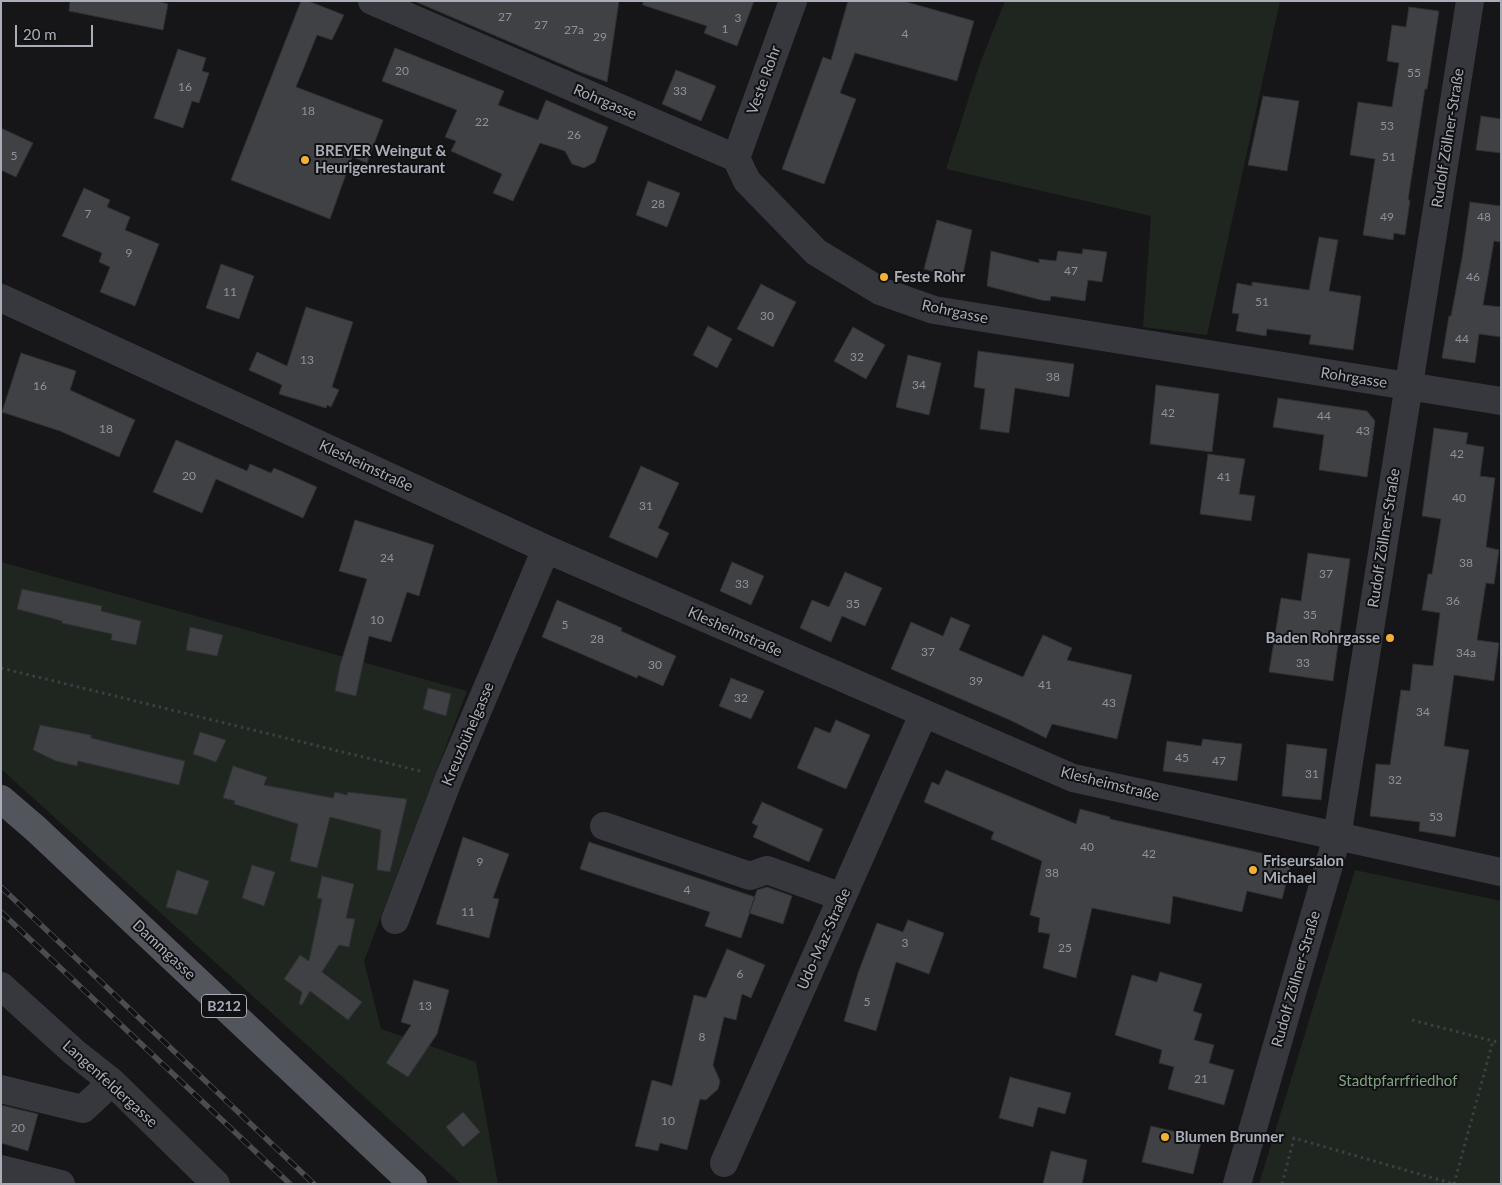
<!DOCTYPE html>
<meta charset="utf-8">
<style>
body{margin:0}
#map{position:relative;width:1502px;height:1185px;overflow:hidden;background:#161618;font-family:Lato,sans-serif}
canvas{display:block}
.frame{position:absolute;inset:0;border:2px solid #a8adb8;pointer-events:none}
.scale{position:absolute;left:15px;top:25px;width:78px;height:22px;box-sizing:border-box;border:2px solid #a8adb8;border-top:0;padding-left:6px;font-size:15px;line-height:18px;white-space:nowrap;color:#a8adb8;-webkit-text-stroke:4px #111113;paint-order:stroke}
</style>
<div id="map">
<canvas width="1502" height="1185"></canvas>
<div class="frame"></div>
<div class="scale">20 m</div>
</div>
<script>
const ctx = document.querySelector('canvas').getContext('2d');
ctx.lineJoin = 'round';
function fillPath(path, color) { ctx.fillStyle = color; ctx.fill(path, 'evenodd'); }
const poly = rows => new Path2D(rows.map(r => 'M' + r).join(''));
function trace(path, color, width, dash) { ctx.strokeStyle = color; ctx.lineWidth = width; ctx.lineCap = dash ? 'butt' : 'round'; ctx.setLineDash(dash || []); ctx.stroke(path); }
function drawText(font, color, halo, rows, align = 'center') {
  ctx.font = font + ' Lato,sans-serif'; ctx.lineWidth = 4; ctx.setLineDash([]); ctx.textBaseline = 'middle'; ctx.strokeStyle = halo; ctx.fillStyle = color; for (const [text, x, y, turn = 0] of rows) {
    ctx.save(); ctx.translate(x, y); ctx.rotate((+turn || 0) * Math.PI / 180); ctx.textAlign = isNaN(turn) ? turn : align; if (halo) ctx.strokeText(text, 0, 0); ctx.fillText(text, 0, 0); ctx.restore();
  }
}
const green = poly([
 [1005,1,1280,1,1207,335,1143,327,1151,216,946,169,979,66],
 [1,562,467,691,364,961,381,1029,476,1062,498,1184,461,1184,1,769],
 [1355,870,1501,901,1501,1184,1259,1184]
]);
const building = poly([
 [70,1,157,1,168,4,163,30,69,11,70,1],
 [301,1,308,1,344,15,332,40,317,35,296,87,383,120,367,163,352,157,330,219,231,180,301,1],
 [414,1,619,1,607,82,580,72,414,1],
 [643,1,754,1,737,46,704,33,707,26,643,5,643,1],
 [848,1,903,1,974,21,957,81,855,53,840,93,856,99,824,184,782,169,823,57,831,60,848,1],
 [1409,7,1439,11,1427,89,1425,89,1408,200,1410,200,1405,235,1394,233,1393,240,1363,235,1375,159,1350,155,1358,102,1392,107,1399,63,1387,61,1392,25,1406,27,1409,7],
 [395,48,504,91,498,105,538,120,546,100,608,127,595,162,584,168,572,164,565,151,540,143,513,201,493,193,502,174,451,151,456,141,445,137,457,110,382,81,395,48],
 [178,49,206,58,202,71,209,73,199,103,192,101,183,128,154,118,178,49],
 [676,70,716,86,701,121,662,104,676,70],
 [1263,96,1299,101,1287,171,1248,165,1263,96],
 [1481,116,1501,119,1501,153,1476,150,1481,116],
 [1,128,33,143,16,177,1,170,1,128],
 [648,181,680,193,667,227,636,215,648,181],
 [84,188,110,200,107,207,130,217,125,230,159,244,135,306,100,292,110,267,99,262,102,253,62,236,84,188],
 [1470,202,1501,206,1501,242,1494,241,1483,305,1501,307,1501,337,1479,334,1475,363,1442,358,1449,316,1451,316,1462,258,1470,202],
 [937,220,972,230,962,279,924,269,937,220],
 [1319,237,1338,240,1329,291,1361,296,1353,350,1309,344,1311,335,1267,329,1266,336,1236,331,1239,314,1232,313,1237,283,1252,286,1252,282,1309,290,1319,237],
 [1083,249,1107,252,1102,282,1088,280,1085,301,1051,296,1050,301,1041,300,987,286,991,251,1039,263,1039,259,1056,261,1058,251,1082,254,1083,249],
 [221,264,254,276,239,319,206,308,221,264],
 [761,284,796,302,773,347,737,329,761,284],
 [306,307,353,322,332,387,339,390,331,407,327,405,326,408,279,394,282,385,249,370,257,352,287,366,306,307],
 [708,326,732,339,717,368,693,355,708,326],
 [853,327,885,345,866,379,834,361,853,327],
 [978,351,1074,364,1069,397,1015,388,1009,433,980,429,985,389,974,387,978,351],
 [21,353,76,371,70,390,135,420,119,457,60,431,2,412,21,353],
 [908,355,941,363,929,415,896,407,908,355],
 [1156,385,1219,394,1212,452,1150,444,1156,385],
 [1278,398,1367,411,1375,421,1367,477,1319,470,1324,435,1273,427,1278,398],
 [1434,428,1468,433,1466,444,1484,447,1480,476,1495,478,1486,547,1499,550,1494,584,1486,583,1477,640,1499,643,1494,681,1454,675,1444,746,1469,750,1455,837,1419,831,1420,822,1370,816,1376,764,1390,765,1401,690,1410,691,1413,664,1433,666,1440,613,1422,610,1428,574,1432,574,1441,519,1422,516,1434,428],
 [176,440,247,471,250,464,271,473,274,468,317,487,303,518,216,479,202,513,153,492,176,440],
 [1208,454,1245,459,1239,494,1255,496,1251,521,1200,514,1208,454],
 [641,466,679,483,658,528,669,533,657,558,609,537,641,466],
 [355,520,434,545,419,596,407,592,391,642,369,636,356,696,335,691,340,665,367,579,339,571,355,520],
 [1308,553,1350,559,1333,681,1269,672,1281,598,1301,601,1308,553],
 [732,562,764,576,751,605,720,591,732,562],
 [845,572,882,588,865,626,842,616,831,642,800,628,812,600,829,607,845,572],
 [22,589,102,606,101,611,141,621,136,645,111,640,112,634,62,623,62,621,17,609,22,589],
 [557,600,622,628,621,631,676,656,663,686,638,675,637,678,542,637,557,600],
 [951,617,970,625,959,650,1023,677,1043,635,1072,648,1067,660,1132,675,1117,739,1052,724,1046,738,1010,720,891,669,911,622,943,636,951,617],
 [190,627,223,635,217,656,186,650,190,627],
 [731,678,764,691,751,719,719,706,731,678],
 [428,688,451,694,446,716,423,709,428,688],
 [836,720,870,735,846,789,797,768,815,727,830,733,836,720],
 [40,725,91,735,91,738,185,761,179,785,78,761,77,766,56,761,33,750,40,725],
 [200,732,226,740,216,762,193,754,200,732],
 [1203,739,1242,744,1237,781,1163,771,1167,741,1201,746,1203,739],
 [1287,744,1327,749,1321,800,1282,796,1287,744],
 [233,766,267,777,264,785,333,798,335,792,347,795,348,792,407,799,390,872,377,870,381,830,330,817,317,868,290,861,298,824,234,804,235,801,223,798,233,766],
 [946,770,1076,824,1080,809,1110,817,1110,819,1292,860,1282,899,1247,891,1242,912,1173,896,1170,924,1092,908,1076,978,1043,968,1050,934,1038,932,1040,918,1030,915,1042,861,991,839,994,832,924,802,932,782,939,785,946,770],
 [762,802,823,829,809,862,753,837,758,826,752,823,762,802],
 [463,837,509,854,493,898,499,899,489,938,436,924,463,837],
 [589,842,755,897,741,938,705,926,710,912,580,869,589,842],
 [252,865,275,872,264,906,242,898,252,865],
 [177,870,209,881,197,915,166,907,177,870],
 [322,876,354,884,346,918,355,919,349,947,339,945,322,972,362,1002,348,1020,310,991,302,1005,299,1004,302,992,284,979,300,955,309,961,322,899,317,898,322,876],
 [767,887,792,896,783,924,749,913,757,890,767,887],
 [908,920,944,933,929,974,896,962,876,1031,844,1021,858,973,877,923,903,932,908,920],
 [727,949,765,965,751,998,742,994,736,1020,724,1017,713,1065,720,1081,718,1089,706,1100,700,1099,687,1150,660,1143,658,1151,635,1146,652,1080,672,1086,694,995,706,998,727,949],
 [1160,972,1202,984,1193,1011,1202,1014,1194,1040,1214,1045,1209,1063,1234,1070,1224,1105,1168,1089,1174,1067,1159,1063,1162,1050,1115,1035,1132,975,1157,982,1160,972],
 [414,980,449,990,437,1034,408,1077,386,1063,411,1025,401,1022,414,980],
 [1010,1077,1071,1093,1065,1114,1038,1107,1033,1127,999,1118,1010,1077],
 [1,1105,38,1114,28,1151,1,1143,1,1105],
 [463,1112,480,1132,463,1147,446,1127,463,1112],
 [1151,1126,1202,1138,1193,1174,1142,1162,1151,1126],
 [1051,1151,1087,1160,1082,1184,1043,1184,1051,1151]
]);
const path = poly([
 [1,668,424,772],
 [1412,1020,1501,1043],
 [1282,1184,1294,1138,1454,1184],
 [1454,1184,1493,1041]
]);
const minor = poly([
 [372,1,736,158,747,181,816,252,880,291,934,310,1501,401],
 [736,158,793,1],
 [1,298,546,549,1073,778,1501,872],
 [604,826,750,876,767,870,842,897],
 [395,920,449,778,546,549],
 [1,986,74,1052,112,1082,216,1184],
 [1,1089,83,1109,112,1082],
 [724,1163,923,715],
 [1,1169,61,1184],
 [1237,1184,1337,837,1470,1]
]);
const major = poly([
 [1,799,36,829,413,1184]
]);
const rail = poly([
 [1,887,314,1184],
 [1,912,290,1184]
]);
const markers = [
 [305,160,5,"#f2b134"],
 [884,277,5,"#f2b134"],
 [1390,638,5,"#f2b134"],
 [1253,870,5,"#f2b134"],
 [1165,1137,5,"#f2b134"]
];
const numberNames = [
 ["27",505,17],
 ["3",738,18],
 ["27",541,25],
 ["1",725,29],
 ["27a",574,30],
 ["4",905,34],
 ["29",600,37],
 ["20",402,71],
 ["55",1414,73],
 ["16",185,87],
 ["33",680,91],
 ["18",308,111],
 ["22",482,122],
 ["53",1387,126],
 ["26",574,135],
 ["5",14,156],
 ["51",1389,157],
 ["28",658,204],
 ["7",88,214],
 ["49",1387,217],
 ["48",1484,217],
 ["9",129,253],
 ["47",1071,271],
 ["46",1473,277],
 ["11",230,292],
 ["51",1262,302],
 ["30",767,316],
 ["44",1462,339],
 ["32",857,357],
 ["13",307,360],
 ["38",1053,377],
 ["34",919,385],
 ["16",40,386],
 ["42",1168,413],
 ["44",1324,416],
 ["18",106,429],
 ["43",1363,431],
 ["42",1457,454],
 ["20",189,476],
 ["41",1224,477],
 ["40",1459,498],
 ["31",646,506],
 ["24",387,558],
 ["38",1466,563],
 ["37",1326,574],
 ["33",742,584],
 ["36",1453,601],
 ["35",853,604],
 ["35",1310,615],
 ["10",377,620],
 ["5",565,625],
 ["28",597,639],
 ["37",928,652],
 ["34a",1466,653],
 ["33",1303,663],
 ["30",655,665],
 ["39",976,681],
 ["41",1045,685],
 ["32",741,698],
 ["43",1109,703],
 ["34",1423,712],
 ["45",1182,758],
 ["47",1219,761],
 ["31",1312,774],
 ["32",1395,780],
 ["53",1436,817],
 ["40",1087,847],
 ["42",1149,854],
 ["9",480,862],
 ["38",1052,873],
 ["4",687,890],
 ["11",468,912],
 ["3",905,943],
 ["25",1065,948],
 ["6",740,974],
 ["5",867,1002],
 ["13",425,1006],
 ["8",702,1037],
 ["21",1201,1079],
 ["10",668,1121],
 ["20",18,1128]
];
const shields = [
 [224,1006,45]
];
const shieldNames = [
 ["B212",224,1006]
];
const streetNames = [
 ["Veste Rohr",764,80,-70],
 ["Rohrgasse",605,102,23],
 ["Rudolf Zöllner-Straße",1448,138,-81],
 ["Rohrgasse",955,312,12],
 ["Rohrgasse",1354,378,9],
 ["Klesheimstraße",366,466,25],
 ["Rudolf Zöllner-Straße",1384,538,-81],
 ["Klesheimstraße",735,632,24],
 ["Kreuzbühelgasse",468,734,-67],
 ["Klesheimstraße",1110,784,14],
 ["Udo-Maz-Straße",824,939,-66],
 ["Dammgasse",164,950,43],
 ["Rudolf Zöllner-Straße",1296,979,-74],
 ["Langenfeldergasse",110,1084,42]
];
const poiNames = [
 ["BREYER Weingut &",315,151],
 ["Heurigenrestaurant",315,168],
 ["Feste Rohr",894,277],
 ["Baden Rohrgasse",1380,638,"right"],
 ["Friseursalon",1263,861],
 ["Michael",1263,878],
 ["Blumen Brunner",1175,1137]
];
const parkNames = [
 ["Stadtpfarrfriedhof",1398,1081]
];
fillPath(green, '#1e261f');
fillPath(building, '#404145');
trace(building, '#303034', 1);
trace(path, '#3d3f44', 3, [2.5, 4]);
trace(minor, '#37383d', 28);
trace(major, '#53555c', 28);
trace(rail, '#4a4c52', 5.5);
trace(rail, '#111113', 4, [11]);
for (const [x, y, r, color] of markers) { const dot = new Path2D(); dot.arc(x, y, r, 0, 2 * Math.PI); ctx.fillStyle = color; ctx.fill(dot); trace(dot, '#111113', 2); }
drawText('12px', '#8e929b', null, numberNames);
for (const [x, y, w] of shields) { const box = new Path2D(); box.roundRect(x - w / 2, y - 11.5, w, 23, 4); ctx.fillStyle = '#111113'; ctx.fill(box); trace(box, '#a8adb8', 1); }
drawText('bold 14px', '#a8adb8', null, shieldNames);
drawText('15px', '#a8adb8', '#111113', streetNames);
drawText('bold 15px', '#a8adb8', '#111113', poiNames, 'left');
drawText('15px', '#7fa381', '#111113', parkNames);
</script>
